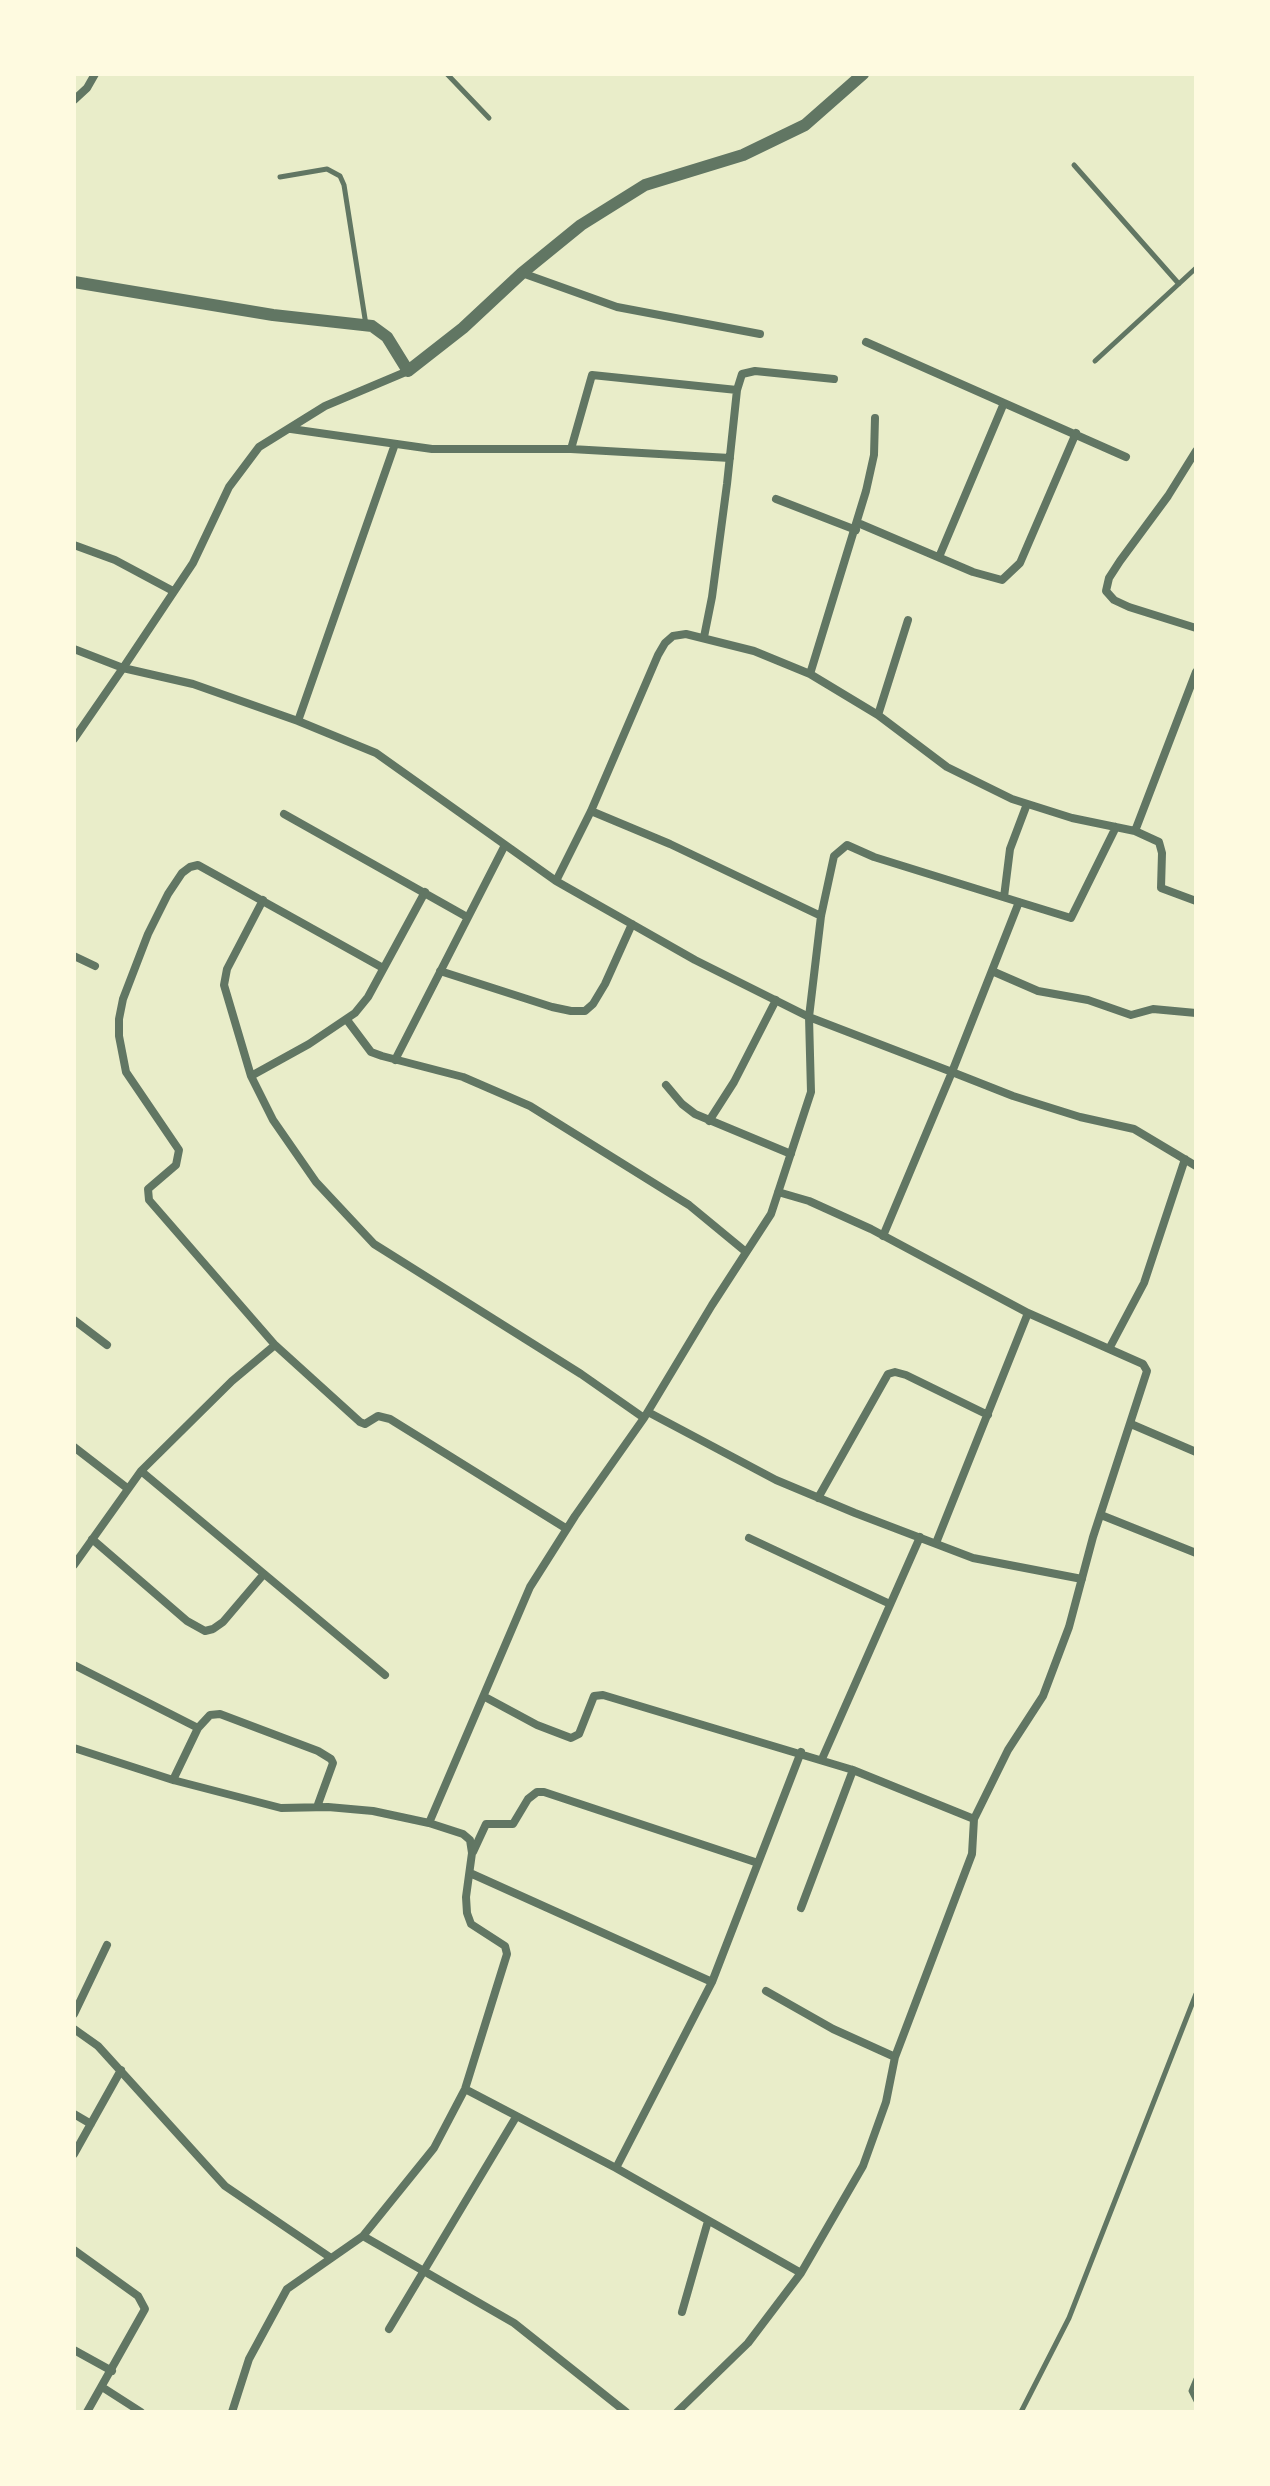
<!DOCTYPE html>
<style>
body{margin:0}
#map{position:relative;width:1270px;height:2486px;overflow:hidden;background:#e9edc9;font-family:Inter,sans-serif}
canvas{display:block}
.frame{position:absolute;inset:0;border:76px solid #fefae0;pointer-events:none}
</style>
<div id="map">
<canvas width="1270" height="2486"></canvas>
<div class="frame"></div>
</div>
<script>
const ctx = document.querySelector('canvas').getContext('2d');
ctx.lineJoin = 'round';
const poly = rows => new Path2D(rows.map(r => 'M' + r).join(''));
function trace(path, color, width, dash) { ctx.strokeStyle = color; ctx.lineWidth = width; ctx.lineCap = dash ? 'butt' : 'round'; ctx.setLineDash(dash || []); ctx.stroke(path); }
const service = poly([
 [447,74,489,118],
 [1074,165,1179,284],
 [280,177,327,169,340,176,344,185,366,325],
 [1095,361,1196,268],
 [1196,2379,1191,2391,1196,2401],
 [1021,2412,1069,2318,1196,1994]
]);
const minor = poly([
 [74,100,87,88,95,74],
 [522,273,617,307,760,334],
 [866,342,1126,457],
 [291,429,432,449,571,449,730,458],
 [571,449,592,375,737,390],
 [1196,451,1168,496,1120,561,1109,578,1106,591,1114,600,1129,607,1196,628],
 [776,499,856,530],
 [858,523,973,572,1002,580,1020,563,1076,433],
 [74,545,115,560,173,591],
 [939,557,1004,403],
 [704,637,712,597,727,484,737,390,742,374,755,371,834,379],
 [74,649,123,668,74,739],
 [810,674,866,491,874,455,875,418],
 [878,715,908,620],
 [298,721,395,444],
 [591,811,670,844,821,916],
 [284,814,467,917],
 [1135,831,1196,672],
 [556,881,591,811,658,655,665,643,673,636,686,634,754,651,810,674,878,715,947,767,1012,799,1072,818,1135,831,1159,842,1162,853,1161,888,1196,901],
 [1004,897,1010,849,1027,804],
 [263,900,227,969,224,985,251,1076,273,1120,316,1182,374,1244,581,1374,644,1418],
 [1019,902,1071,918,1116,827],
 [74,956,95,966],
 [440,971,552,1007,571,1011,585,1011,593,1004,605,984,632,924],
 [992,971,1038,991,1088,1000,1131,1015,1153,1009,1196,1013],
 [347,1020,371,1052,382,1056,463,1077,530,1106,689,1205,746,1252],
 [395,1060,505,845],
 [251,1076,309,1044,355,1013,368,997,425,892],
 [666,1085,682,1104,695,1114,791,1154],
 [709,1121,734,1082,776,1000],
 [883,1236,952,1072,1019,902,874,857,847,845,834,856,821,916,809,1017,952,1072,1013,1096,1080,1117,1134,1129,1196,1166],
 [74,1320,107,1345],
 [275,1345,149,1200,148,1189,176,1165,179,1150,126,1072,119,1036,119,1019,123,999,148,934,168,894,182,873,190,867,198,865,383,968],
 [1109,1349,1144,1283,1185,1159],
 [648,1412,776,1480,855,1513,973,1558,1082,1579],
 [1131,1424,1196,1452],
 [74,1447,127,1488],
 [141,1471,385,1675],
 [818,1498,888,1374,895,1372,906,1375,988,1415],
 [1101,1515,1196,1553],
 [749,1538,890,1604],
 [92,1539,187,1621,205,1631,213,1629,223,1622,263,1575],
 [936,1543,1028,1313],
 [74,1565,141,1471,232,1381,275,1345,360,1422,365,1424,378,1416,390,1419,567,1529],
 [74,1665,198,1728],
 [485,1697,537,1725,571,1738,579,1734,594,1696,603,1695,853,1770,801,1908],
 [74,1748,173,1780,281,1808,328,1807,373,1811,429,1823,530,1587,575,1516,644,1418,712,1305,771,1214,811,1092,809,1017,695,960,556,881,376,753,298,721,193,684,123,668,193,563,229,487,259,447,325,406,408,371],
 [822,1759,920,1537],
 [853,1770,974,1819],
 [173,1780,198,1728,210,1715,220,1714,318,1751,331,1759,333,1763,317,1807],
 [473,1852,486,1824,513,1824,528,1799,537,1792,544,1792,758,1863],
 [470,1873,712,1982],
 [766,1991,833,2029,895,2057],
 [74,2014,107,1945],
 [74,2029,98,2046,225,2186,331,2258],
 [465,2089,616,2168,712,1982,801,1752],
 [74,2114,91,2124],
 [74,2154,121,2070],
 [616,2168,801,2273],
 [363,2236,514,2323,626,2412],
 [74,2250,138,2296,145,2309,87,2412],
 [682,2312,708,2221],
 [389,2329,516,2117],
 [74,2350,112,2371],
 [102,2387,141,2412],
 [232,2412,249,2359,287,2289,363,2236,434,2148,465,2089,507,1954,505,1946,471,1924,467,1913,466,1897,472,1853,470,1840,463,1834,429,1823],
 [677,2412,748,2343,801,2273,863,2166,886,2102,895,2057,972,1854,974,1819,1008,1750,1043,1696,1069,1627,1093,1537,1147,1371,1143,1364,1028,1313,871,1229,809,1201,778,1192]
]);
const tertiary = poly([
 [74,282,273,315,372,326,387,337,408,371,463,328,522,273,581,225,645,185,743,155,805,125,863,74]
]);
trace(service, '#617663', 5);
trace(minor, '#617663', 8);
trace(tertiary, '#617663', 12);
</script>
